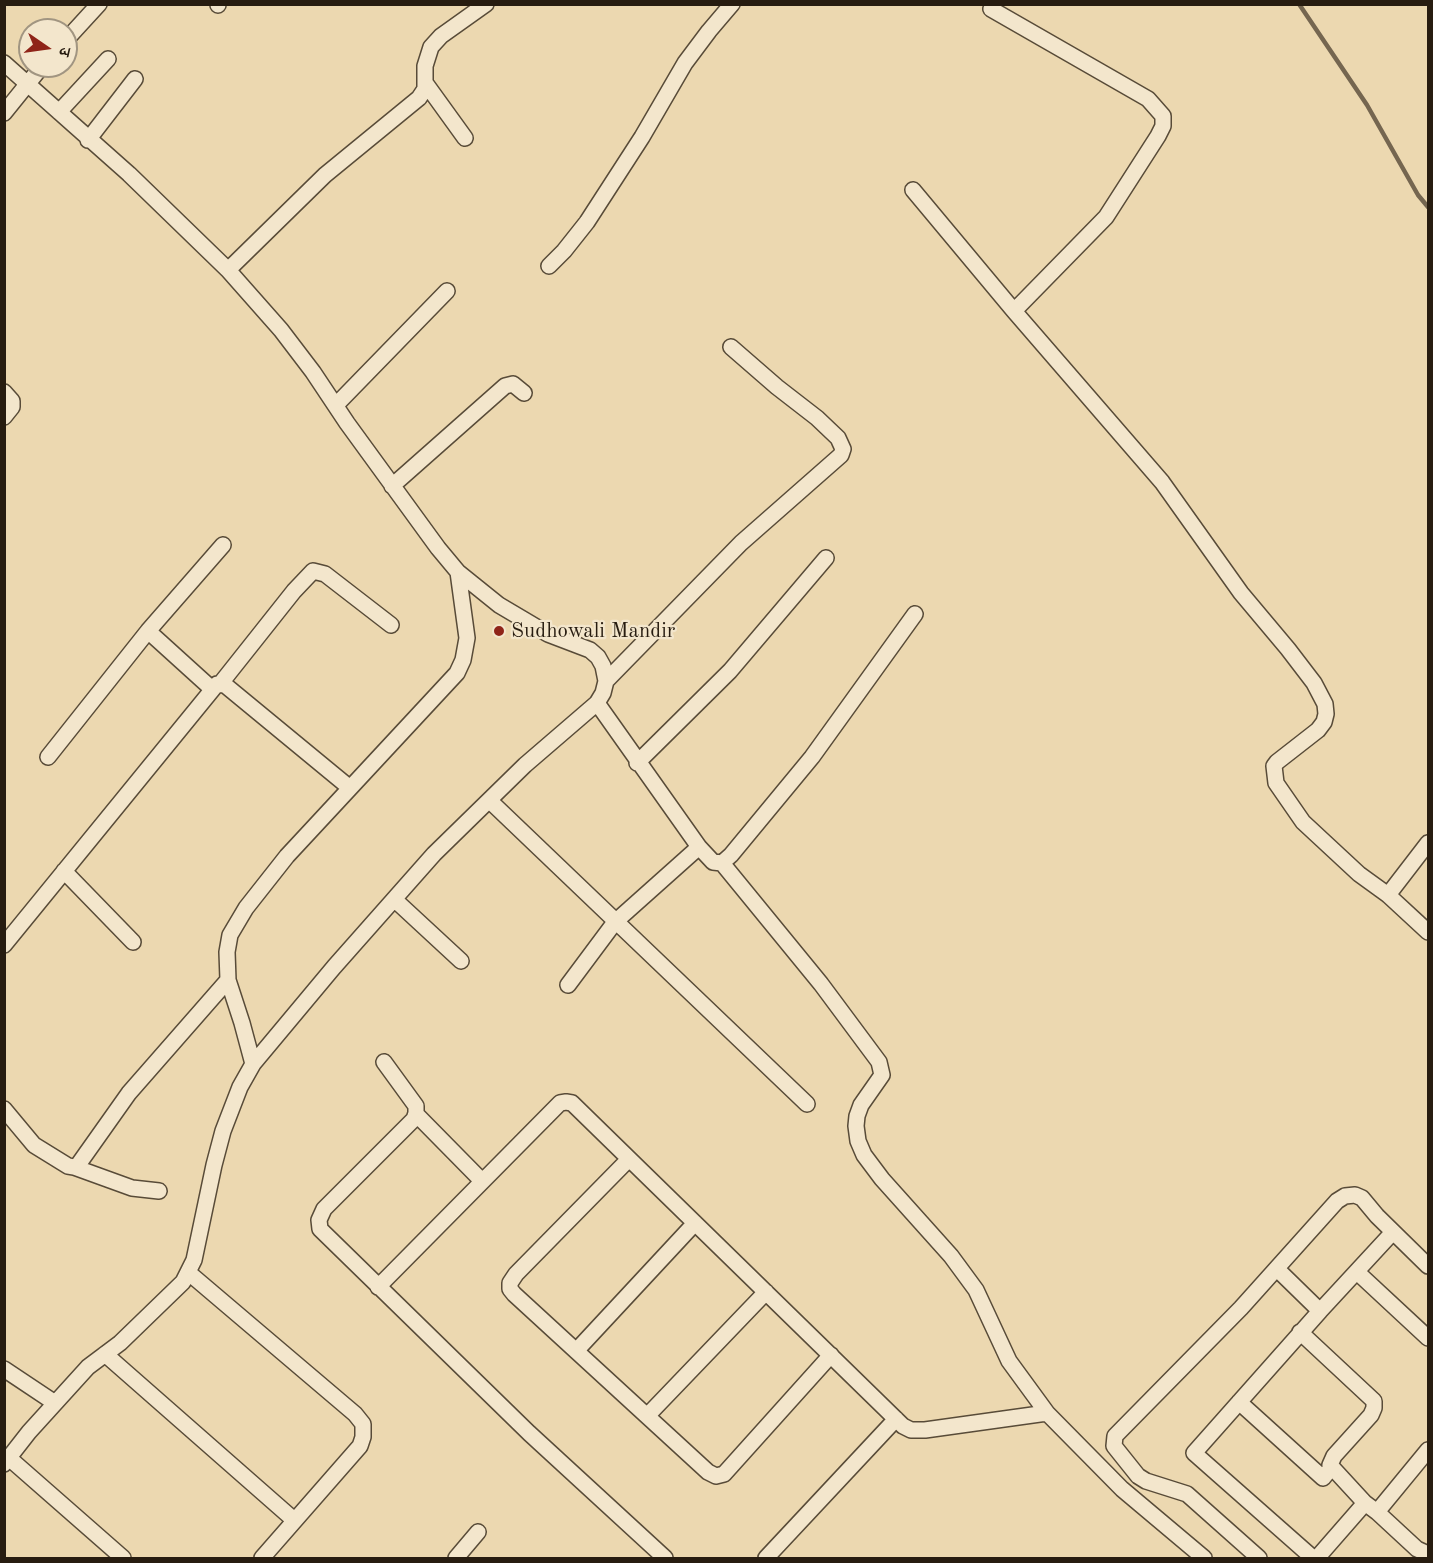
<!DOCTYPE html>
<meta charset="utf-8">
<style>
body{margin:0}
#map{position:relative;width:1433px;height:1563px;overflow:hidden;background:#ecd8b0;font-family:"Old Standard TT","Noto Serif Devanagari",serif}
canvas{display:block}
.frame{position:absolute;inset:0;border:6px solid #271c10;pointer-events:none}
.north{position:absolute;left:18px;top:18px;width:60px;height:60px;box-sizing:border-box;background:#f3e6cc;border:2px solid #a19581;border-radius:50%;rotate:103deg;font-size:16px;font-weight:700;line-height:24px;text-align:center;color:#271c10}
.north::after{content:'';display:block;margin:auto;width:21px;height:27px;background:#8f2418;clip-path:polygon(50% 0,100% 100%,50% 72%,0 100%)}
</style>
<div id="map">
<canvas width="1433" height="1563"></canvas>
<div class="frame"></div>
<div class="north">उ</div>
</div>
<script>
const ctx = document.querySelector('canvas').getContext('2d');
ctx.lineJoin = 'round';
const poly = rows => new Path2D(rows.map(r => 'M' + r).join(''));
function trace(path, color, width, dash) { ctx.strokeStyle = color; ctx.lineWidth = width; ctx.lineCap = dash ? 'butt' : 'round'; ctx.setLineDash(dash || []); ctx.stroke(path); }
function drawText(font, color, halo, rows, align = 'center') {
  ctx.font = font + ' "Old Standard TT",serif'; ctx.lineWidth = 4.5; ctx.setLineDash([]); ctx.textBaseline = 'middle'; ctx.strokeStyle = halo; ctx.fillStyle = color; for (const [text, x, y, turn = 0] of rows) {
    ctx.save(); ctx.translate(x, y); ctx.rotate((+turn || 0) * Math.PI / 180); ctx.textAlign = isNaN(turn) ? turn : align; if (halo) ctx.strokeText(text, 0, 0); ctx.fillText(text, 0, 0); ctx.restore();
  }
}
const stream = poly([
 [1299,4,1367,105,1418,195,1428,207]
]);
const minor = poly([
 [218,4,218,5],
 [991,9,1148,99,1163,116,1163,126,1158,136,1106,217,1014,311],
 [66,40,99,4],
 [4,63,129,174,228,270,281,330,313,372,347,423,438,548,458,572,499,605,548,634,590,650,598,657,603,666,606,681,603,693,597,703,525,765,434,854,334,967,253,1064,240,1087,223,1131,214,1165,194,1260,183,1282,120,1343,88,1367,29,1432,4,1464],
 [426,84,465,138],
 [59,112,108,59],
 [4,113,42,66],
 [88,140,135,79],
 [913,190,1014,311,1162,482,1241,593,1288,649,1314,683,1325,704,1326,714,1324,722,1318,730,1277,762,1274,766,1276,783,1303,822,1359,874,1388,895,1428,932],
 [549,266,564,251,587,222,642,137,685,63,709,31,732,4],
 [228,270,325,175,419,98,425,89,425,66,431,47,441,36,486,4],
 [4,392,12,401,12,407,4,417],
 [336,405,447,291],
 [392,486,505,386,513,384,524,393],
 [148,631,212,689],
 [606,681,741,543,841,455,843,449,838,438,817,418,777,387,731,347],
 [221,683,294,591,313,571,325,574,391,625],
 [597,703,699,847,713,862,722,863,731,855,812,757,915,614],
 [48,757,148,631,223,545],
 [637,763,730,671,826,558],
 [490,801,807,1104],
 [722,863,821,984,879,1062,882,1075,861,1105,857,1116,856,1126,858,1141,864,1155,882,1179,951,1256,976,1290,1009,1361,1047,1413,1122,1489,1204,1558],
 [64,871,133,942],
 [1388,895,1428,843],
 [394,899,461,961],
 [4,945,217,684,225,685,350,788],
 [568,985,615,922,699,847],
 [384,1062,416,1106,416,1113,414,1119,324,1209,319,1220,320,1229,529,1433,665,1558],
 [253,1064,242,1023,228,980,227,952,230,935,246,908,287,856,457,673,463,660,467,638,458,572],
 [4,1109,34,1145,68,1166,74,1167,78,1165,129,1093,228,980],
 [416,1114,482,1181],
 [629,1159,516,1274,510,1283,510,1289,514,1294,708,1472,716,1476,724,1474,831,1355],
 [74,1167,132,1188,159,1191],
 [1277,1269,1320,1311,1194,1453,1313,1558],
 [1357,1272,1428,1338],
 [189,1273,355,1414,363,1424,363,1437,360,1446,262,1558],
 [378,1287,560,1103,566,1102,572,1103,903,1426,911,1430,925,1430,1047,1413],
 [1320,1311,1393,1232],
 [1300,1332,1374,1401,1374,1408,1371,1415,1334,1456,1330,1465,1365,1503],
 [576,1351,695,1223],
 [105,1354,294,1520],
 [4,1369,55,1403],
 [1239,1402,1323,1478,1331,1468],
 [647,1416,766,1292],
 [9,1458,123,1558],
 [1377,1512,1428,1450],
 [456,1558,478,1532],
 [766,1558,896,1419],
 [1259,1558,1187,1494,1146,1481,1138,1476,1114,1446,1115,1436,1241,1308,1337,1201,1345,1196,1355,1195,1362,1198,1377,1216,1428,1266],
 [1317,1558,1365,1503,1377,1512,1417,1549,1428,1554]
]);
const markers = [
 [499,631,6,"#8f2418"]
];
const poiNames = [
 ["Sudhowali Mandir",511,631]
];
trace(stream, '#756650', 4.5);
trace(minor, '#584b38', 18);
trace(minor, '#f3e6cc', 15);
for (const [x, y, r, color] of markers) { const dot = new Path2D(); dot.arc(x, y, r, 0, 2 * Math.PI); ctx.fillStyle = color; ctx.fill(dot); trace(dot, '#f3e6cc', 2); }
drawText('21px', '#271c10', '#f3e6cc', poiNames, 'left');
</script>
